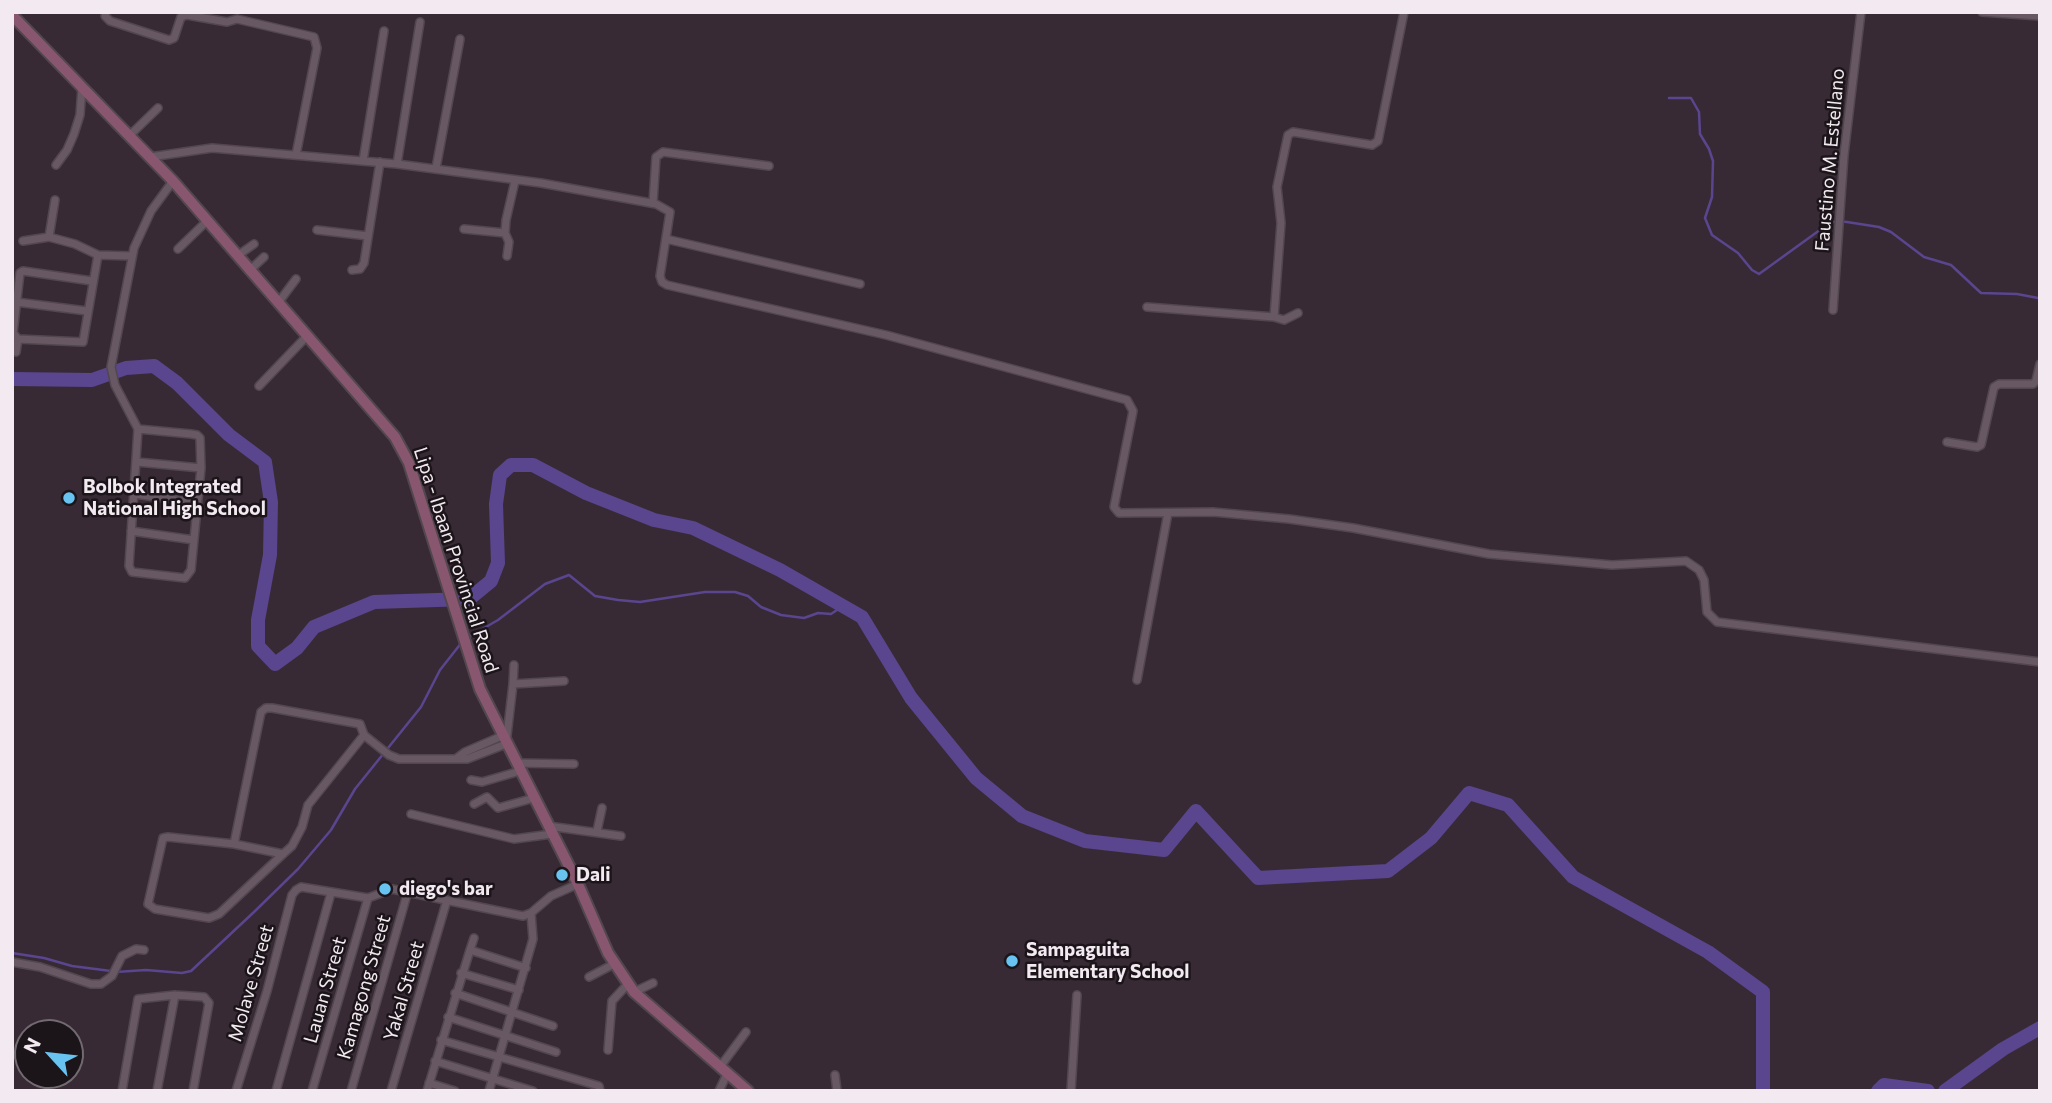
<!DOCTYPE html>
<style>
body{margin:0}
#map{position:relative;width:2052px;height:1103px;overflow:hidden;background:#382a34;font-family:Commissioner,sans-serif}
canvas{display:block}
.frame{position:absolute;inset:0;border:14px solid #f3e9f0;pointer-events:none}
.north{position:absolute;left:14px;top:1019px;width:70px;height:70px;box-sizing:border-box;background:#1b151a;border:2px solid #716a70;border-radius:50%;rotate:297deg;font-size:19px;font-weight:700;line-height:28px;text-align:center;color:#f3e9f0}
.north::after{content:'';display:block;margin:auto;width:24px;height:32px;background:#69c3f1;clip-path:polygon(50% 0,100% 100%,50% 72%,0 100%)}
</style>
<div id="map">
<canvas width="2052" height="1103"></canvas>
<div class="frame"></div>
<div class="north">N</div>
</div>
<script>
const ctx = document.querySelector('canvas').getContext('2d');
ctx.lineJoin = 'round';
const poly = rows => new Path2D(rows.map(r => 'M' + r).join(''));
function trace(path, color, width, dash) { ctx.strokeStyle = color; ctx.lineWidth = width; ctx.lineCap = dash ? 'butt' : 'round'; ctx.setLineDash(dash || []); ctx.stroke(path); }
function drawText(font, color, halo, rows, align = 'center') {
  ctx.font = font + ' Commissioner,sans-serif'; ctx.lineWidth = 5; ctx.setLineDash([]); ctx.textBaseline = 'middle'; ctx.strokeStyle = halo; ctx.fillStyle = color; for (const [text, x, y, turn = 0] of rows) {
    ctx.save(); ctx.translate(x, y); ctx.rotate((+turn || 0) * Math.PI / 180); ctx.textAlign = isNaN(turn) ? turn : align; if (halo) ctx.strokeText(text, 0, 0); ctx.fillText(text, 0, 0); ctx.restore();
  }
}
const stream = poly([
 [1669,98,1691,98,1699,112,1700,134,1709,149,1713,161,1712,197,1705,218,1712,235,1738,253,1752,270,1759,274,1824,227,1836,221,1847,222,1879,227,1891,232,1924,257,1951,265,1981,293,2017,294,2038,298],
 [467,638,498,620,545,584,569,575,595,596,618,600,640,602,705,592,735,592,748,596,761,607,781,615,804,618,818,613,831,614,843,606],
 [12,953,44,958,72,966,111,971],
 [116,972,146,970,182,973,191,971,254,912,298,869,331,830,355,789,421,707,440,670,462,642]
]);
const river = poly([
 [12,379,92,380,126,368,154,366,177,383,229,435,265,462,271,502,270,555,258,620,258,646,275,664,297,648,314,627,374,602,469,599,491,581,498,563,496,504,500,475,511,465,533,465,586,493,654,520,693,528,780,570,862,617,911,698,976,778,1022,816,1085,841,1164,850,1196,811,1258,878,1388,871,1431,838,1469,793,1508,805,1573,877,1708,952,1763,992,1763,1091],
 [1878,1091,1884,1085,1928,1091],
 [1945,1091,2003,1049,2040,1028]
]);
const street = poly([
 [106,12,105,16,110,21,169,40,174,38,181,17,187,15,227,22,237,19,314,37,317,48,296,155],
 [1982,12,2040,16],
 [129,136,158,108],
 [150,157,212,148,397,164,541,183,656,204,670,212,660,276,662,282,667,285,886,335,1127,400,1133,411,1114,507,1119,513,1213,512,1289,519,1353,528,1489,554,1612,565,1686,561,1699,570,1704,580,1707,612,1717,622,2040,662],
 [363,161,384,31],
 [397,164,420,22],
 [56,165,67,150,74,134,80,115,82,87],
 [436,168,460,39],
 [653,203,656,157,663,152,769,166],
 [464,229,505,233],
 [317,230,368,236],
 [49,237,55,200],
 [666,239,860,284],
 [23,241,49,237,75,244,98,255,132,256],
 [178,249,207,221],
 [237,256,254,244],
 [507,256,509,242,505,233,506,220,515,181],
 [352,270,360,269,364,263,380,162],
 [249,271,264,257],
 [16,302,87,311],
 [278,303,296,279],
 [1147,307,1274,317,1281,223,1277,187,1288,135,1293,132,1372,145,1378,141,1404,12],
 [1833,310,1844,155,1861,12],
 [1274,317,1284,320,1298,313],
 [18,339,83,342,98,255],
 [16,352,18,339,13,333,20,273,23,271,92,281],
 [259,386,307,336],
 [138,429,191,434,197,435,200,438,201,468,191,570,185,578,132,572,129,566,138,429,115,385,111,367,134,248,151,211,173,181],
 [1947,442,1977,447,1981,445,1994,387,1999,384,2033,384,2036,381,2040,364],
 [137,462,201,468],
 [135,494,197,503],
 [131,531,194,540],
 [1137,680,1168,513],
 [513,684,514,665],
 [364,735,389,755,399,759,467,759,506,744,513,684,564,681],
 [457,758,465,752,502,736],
 [516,763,574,764],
 [471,780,482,782,520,771],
 [474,804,487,797,498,808,534,798],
 [411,814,514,839,552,834],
 [548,826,621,836],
 [597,831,602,808],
 [234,844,261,712,266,708,272,708,360,724,364,735,308,805,302,827,292,846,283,854,219,914,209,918,155,909,148,904,163,838,168,837,234,844,283,854],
 [470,950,474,938],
 [12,962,40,967,91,984,101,984,112,976,122,956,136,949,144,950],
 [461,973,519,990],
 [589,977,614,964],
 [634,992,653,983],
 [455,993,553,1026],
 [448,1017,556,1052],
 [441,1040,599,1086,600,1091],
 [608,1050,612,1001,627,985],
 [435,1061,533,1091],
 [720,1067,746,1032],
 [835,1075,837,1091],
 [429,1083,455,1091],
 [122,1091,138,999,175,995,204,997,209,1003,193,1091],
 [157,1091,175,995],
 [236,1091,267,991,292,895,296,890,301,887,368,898,392,889,523,916,531,913,551,896,578,884],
 [276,1091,331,893],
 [312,1091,368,898],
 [351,1091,408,891],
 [391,1091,447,900],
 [427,1091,470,950,526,968],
 [489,1091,533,939,531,913],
 [719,1091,727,1074],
 [1071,1091,1077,995]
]);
const secondary = poly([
 [12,15,173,181,395,437,409,463,480,689,578,884,608,953,634,992,748,1091]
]);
const markers = [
 [69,498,7,"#69c3f1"],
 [562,875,7,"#69c3f1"],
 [385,889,7,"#69c3f1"],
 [1012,961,7,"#69c3f1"]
];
const streetNames = [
 ["Faustino M. Estellano",1830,160,-85],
 ["Lipa - Ibaan Provincial Road",456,560,72],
 ["Molave Street",251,983,-74],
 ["Kamagong Street",364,987,-74],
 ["Lauan Street",325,990,-74],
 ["Yakal Street",404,991,-74]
];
const poiNames = [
 ["Bolbok Integrated",83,487],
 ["National High School",83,509],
 ["Dali",576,875],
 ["diego's bar",399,889],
 ["Sampaguita",1026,950],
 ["Elementary School",1026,972]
];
trace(stream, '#5a458f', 2.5);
trace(river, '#5a458f', 14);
trace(street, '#52464f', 10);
trace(secondary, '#52464f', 14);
trace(street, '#685864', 7);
trace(secondary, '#88576f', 10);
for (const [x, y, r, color] of markers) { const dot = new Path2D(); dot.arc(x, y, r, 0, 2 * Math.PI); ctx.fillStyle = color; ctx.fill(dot); trace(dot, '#1b151a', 2.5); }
drawText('19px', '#f3e9f0', '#1b151a', streetNames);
drawText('bold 19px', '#f3e9f0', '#1b151a', poiNames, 'left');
</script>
